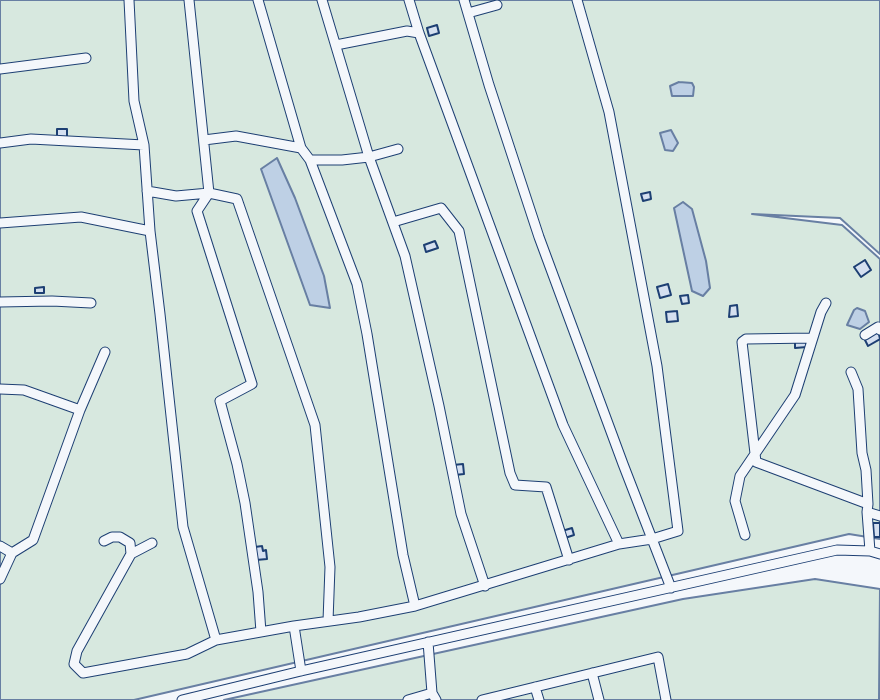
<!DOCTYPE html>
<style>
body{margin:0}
canvas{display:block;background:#f4f7fb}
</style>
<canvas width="880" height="700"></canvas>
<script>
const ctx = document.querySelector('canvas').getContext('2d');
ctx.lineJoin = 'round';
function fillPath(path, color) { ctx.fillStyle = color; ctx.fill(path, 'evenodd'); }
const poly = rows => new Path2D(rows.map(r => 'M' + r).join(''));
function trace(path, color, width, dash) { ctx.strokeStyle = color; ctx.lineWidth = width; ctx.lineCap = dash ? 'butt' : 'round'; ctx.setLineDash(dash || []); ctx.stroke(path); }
const green = poly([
 [0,0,880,0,880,254,840,218,752,214,842,225,880,259,880,539,849,534,134,700,0,700,0,0],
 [815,579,880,589,879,700,224,700,683,599,815,579]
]);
const water = poly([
 [679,82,692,83,694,87,693,96,672,96,670,86,679,82],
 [671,130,678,143,673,151,665,150,660,133,671,130],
 [277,158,295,198,324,276,330,308,310,305,261,169,277,158],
 [683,202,692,209,706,261,710,288,703,296,692,291,674,208,683,202],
 [857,308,865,311,869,322,860,329,847,325,854,310,857,308]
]);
const building = poly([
 [437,25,439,33,429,36,427,28,437,25],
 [57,129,67,129,67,139,57,139,57,129],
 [650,192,651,199,643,201,641,194,650,192],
 [435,241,438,248,426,252,424,245,435,241],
 [865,260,871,270,861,277,854,267,865,260],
 [668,284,671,295,660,298,657,287,668,284],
 [44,287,44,293,35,293,35,288,44,287],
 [688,295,689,303,682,304,680,296,688,295],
 [737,305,738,316,729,317,730,306,737,305],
 [677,311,678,321,667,322,666,312,677,311],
 [878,330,880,339,868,346,864,338,878,330],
 [806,341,807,347,795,348,795,342,806,341],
 [463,464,464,474,455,475,453,465,463,464],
 [873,523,880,523,880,537,874,537,873,523],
 [572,528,574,535,565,538,562,531,572,528],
 [262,546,263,551,266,550,267,559,256,560,255,547,262,546]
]);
const minor = poly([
 [129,0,134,101,144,145,150,231,160,314,183,527,216,640],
 [189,0,209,193,237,199,315,425,330,567,328,621],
 [258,0,301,148,310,160,357,284,367,334,403,555,415,606],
 [322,0,369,157,405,256,439,406,461,514,485,586],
 [409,0,419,33,563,425,619,544],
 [464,0,489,85,539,237,623,464,671,588],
 [468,13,497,5],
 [336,45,407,31,419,33],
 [0,69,86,58],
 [204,140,236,136,301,148],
 [0,143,31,139,144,145],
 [310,160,342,160,369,157,398,149],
 [147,191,176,196,209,193],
 [209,193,197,211,252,384,220,401,237,464,245,503,258,592,261,632],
 [393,222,441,208,459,231,510,473,515,485,546,487,569,560],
 [0,223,81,217,150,231],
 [0,302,52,301,91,303],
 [865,335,878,327,880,330],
 [812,338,746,339,742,342,756,462,868,504],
 [851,372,858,389,862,453,866,470,868,504,867,512,870,551],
 [0,389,24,390,80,410],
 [867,512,880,516],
 [745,535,735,501,740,476,795,395,821,312,826,303],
 [104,541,112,537,120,537,130,543,131,554],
 [152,543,131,554,77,651,74,664,83,673,187,654,216,640,294,626,359,617,415,606,619,544,652,539,678,531,657,366,609,112,577,0],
 [0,546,12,553,0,579],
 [12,553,33,540,80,410,105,352],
 [294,626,301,671],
 [428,642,432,693,436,700],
 [592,673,599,700],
 [535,687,539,700],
 [182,700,301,671,837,550,870,551,880,554],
 [408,700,432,693],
 [482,700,658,657,666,700]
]);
fillPath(green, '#d7e8df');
trace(green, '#687fa3', 2);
fillPath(water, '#bed0e5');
trace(water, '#687fa3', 2);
fillPath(building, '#d5e0f0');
trace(building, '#1d3f73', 2);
trace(minor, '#1d3f73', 11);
trace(minor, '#f4f7fb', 9);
</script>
